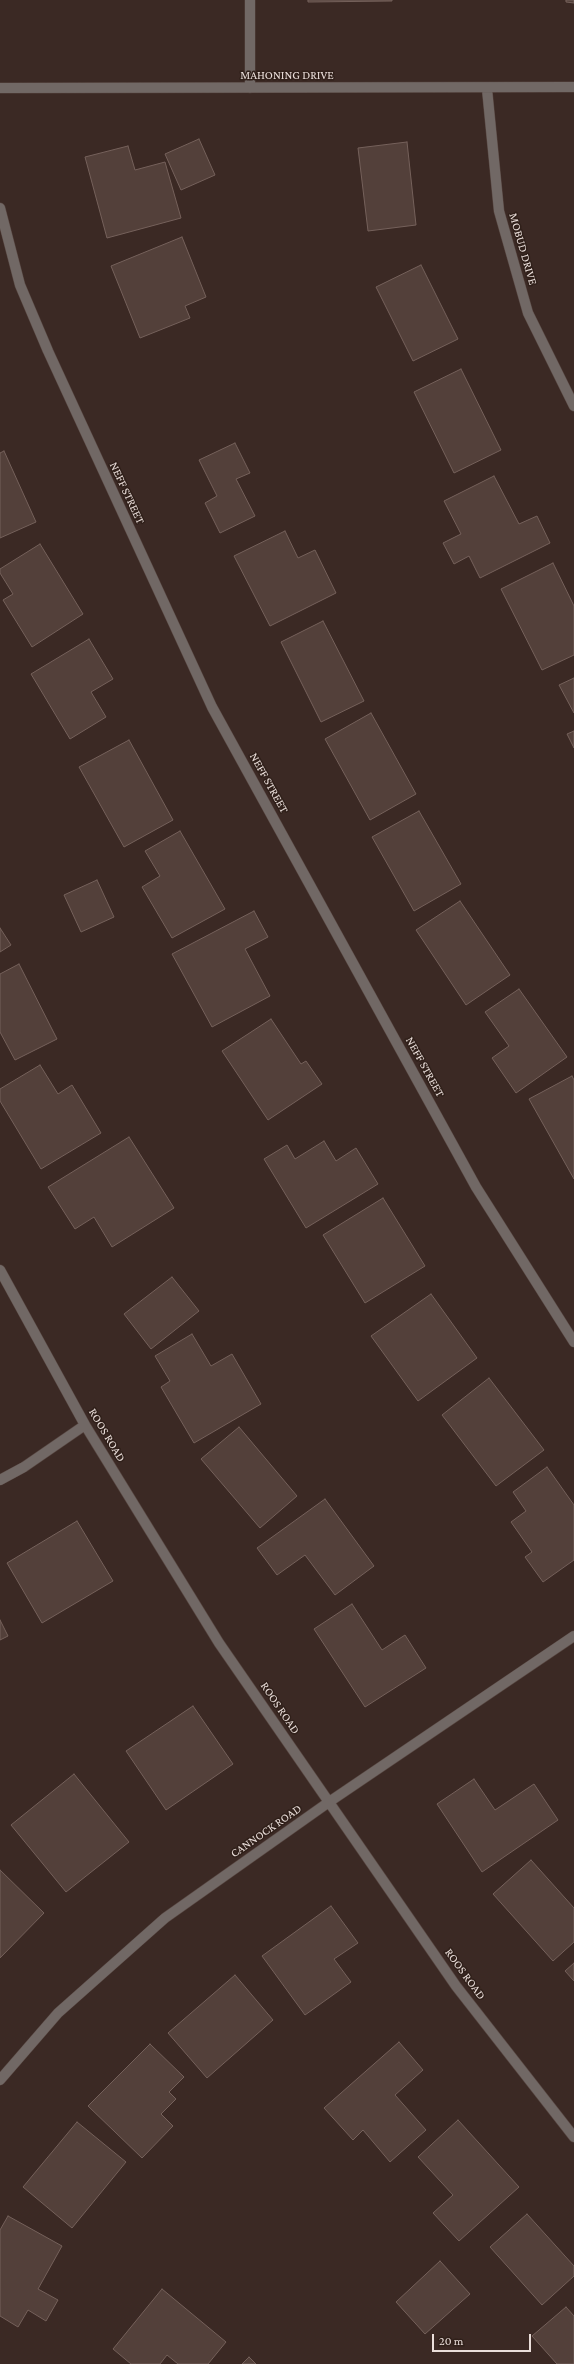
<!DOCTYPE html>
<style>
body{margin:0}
#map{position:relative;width:574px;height:2364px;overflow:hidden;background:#3b2924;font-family:"Crimson Pro",serif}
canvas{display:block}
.scale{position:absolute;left:432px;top:2334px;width:99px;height:18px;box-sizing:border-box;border:2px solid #eadeda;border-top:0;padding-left:5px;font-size:12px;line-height:14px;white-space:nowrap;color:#eadeda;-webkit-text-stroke:3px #30201a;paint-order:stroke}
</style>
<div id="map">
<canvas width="574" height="2364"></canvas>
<div class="scale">20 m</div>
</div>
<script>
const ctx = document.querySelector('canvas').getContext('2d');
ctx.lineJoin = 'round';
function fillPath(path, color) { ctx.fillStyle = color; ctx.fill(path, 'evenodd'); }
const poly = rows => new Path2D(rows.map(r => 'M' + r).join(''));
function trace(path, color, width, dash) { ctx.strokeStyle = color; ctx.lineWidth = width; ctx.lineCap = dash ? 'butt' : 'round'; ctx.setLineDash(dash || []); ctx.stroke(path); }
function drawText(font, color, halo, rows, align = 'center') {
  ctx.font = font + ' "Crimson Pro",serif'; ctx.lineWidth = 3; ctx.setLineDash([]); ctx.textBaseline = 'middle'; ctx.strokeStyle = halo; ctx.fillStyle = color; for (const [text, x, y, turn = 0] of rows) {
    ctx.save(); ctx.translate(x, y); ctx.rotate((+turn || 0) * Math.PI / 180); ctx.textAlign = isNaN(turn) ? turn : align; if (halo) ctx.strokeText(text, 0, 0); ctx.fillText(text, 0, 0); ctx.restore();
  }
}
const building = poly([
 [308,0,392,0,392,1,308,2,308,0],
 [566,0,574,0,574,3,566,2,566,0],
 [199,139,215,175,181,190,165,154,199,139],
 [407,142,416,225,368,231,358,148,407,142],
 [128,146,135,170,165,162,181,218,107,238,85,157,128,146],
 [182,237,206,297,185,306,190,318,140,338,111,266,182,237],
 [421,265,458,339,413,361,376,287,421,265],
 [461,369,501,450,454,473,414,392,461,369],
 [235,443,250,473,236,479,255,516,220,533,205,503,217,496,199,460,235,443],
 [4,451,36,522,0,538,0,453,4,451],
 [494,476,519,524,537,516,550,543,480,578,469,556,454,564,443,543,461,534,444,501,494,476],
 [285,531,298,558,315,550,336,593,270,626,234,556,285,531],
 [40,544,83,614,32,647,3,600,13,594,0,573,0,569,40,544],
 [553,563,574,606,574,655,542,670,501,589,553,563],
 [323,621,364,701,321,722,281,642,323,621],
 [89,639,113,679,91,692,106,717,70,739,31,674,89,639],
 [574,678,574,713,559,685,574,678],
 [371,713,416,794,370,820,325,739,371,713],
 [574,731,574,748,567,734,574,731],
 [129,740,173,820,124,847,79,767,129,740],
 [419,811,461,884,414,911,372,837,419,811],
 [180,831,225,909,172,938,142,887,160,876,145,851,180,831],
 [97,880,114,917,81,932,64,895,97,880],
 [460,901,510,975,466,1005,416,930,460,901],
 [254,911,268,937,245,949,270,996,212,1027,172,954,254,911],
 [0,928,11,945,0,952,0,928],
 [19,964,57,1039,15,1060,0,1032,0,974,19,964],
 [519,989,567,1057,516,1093,492,1058,509,1046,485,1012,519,989],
 [271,1019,301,1064,306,1061,322,1084,268,1120,222,1051,271,1019],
 [40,1065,58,1094,72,1085,101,1133,41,1169,0,1101,0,1089,40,1065],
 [572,1076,574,1080,574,1179,529,1099,572,1076],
 [129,1137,174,1208,112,1247,94,1217,75,1229,48,1187,129,1137],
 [324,1141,336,1161,356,1148,378,1184,306,1228,264,1159,287,1145,295,1159,324,1141],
 [383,1198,425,1266,365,1303,323,1235,383,1198],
 [172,1277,199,1311,151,1349,124,1314,172,1277],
 [431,1294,477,1358,418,1401,371,1336,431,1294],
 [192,1334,211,1366,232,1354,261,1404,194,1443,161,1387,170,1381,155,1356,192,1334],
 [489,1378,544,1450,496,1486,442,1415,489,1378],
 [239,1427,297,1496,260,1528,201,1459,239,1427],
 [547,1467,574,1505,574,1560,543,1582,525,1557,532,1552,511,1522,526,1511,513,1492,547,1467],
 [325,1499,374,1566,335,1595,305,1555,277,1575,257,1548,325,1499],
 [77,1521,113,1581,42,1623,7,1563,77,1521],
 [352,1604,382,1650,405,1635,426,1668,365,1707,314,1629,352,1604],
 [0,1620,8,1636,0,1640,0,1620],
 [193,1706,233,1764,166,1810,126,1751,193,1706],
 [74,1774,129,1842,66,1892,11,1825,74,1774],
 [474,1779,495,1810,534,1784,558,1820,482,1872,437,1804,474,1779],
 [531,1860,574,1908,574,1942,553,1961,493,1894,531,1860],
 [0,1870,44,1913,0,1958,0,1870],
 [331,1906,358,1943,334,1959,351,1982,305,2015,262,1956,331,1906],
 [574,1963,574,1981,565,1971,574,1963],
 [235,1975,273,2020,207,2078,168,2033,235,1975],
 [399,2042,423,2070,395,2095,426,2130,390,2162,363,2130,353,2140,324,2108,399,2042],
 [150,2044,184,2077,169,2092,176,2099,161,2114,173,2126,142,2158,88,2106,150,2044],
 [458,2120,519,2187,459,2241,433,2213,453,2195,418,2157,458,2120],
 [77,2122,126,2162,72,2228,23,2187,77,2122],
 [527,2214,574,2266,574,2276,542,2305,490,2247,527,2214],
 [8,2216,62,2246,38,2289,58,2300,46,2321,28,2310,18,2327,0,2316,0,2230,8,2216],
 [440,2261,470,2294,425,2334,396,2302,440,2261],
 [162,2289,226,2342,208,2364,178,2364,167,2355,160,2364,131,2364,113,2349,162,2289],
 [566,2307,574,2316,574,2364,557,2364,532,2336,566,2307],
 [249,2357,256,2364,242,2364,249,2357]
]);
const street = poly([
 [0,88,574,87],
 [250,88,250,0],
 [487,89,499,211,528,313,574,406],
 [0,208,20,285,48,351,212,707,476,1187,574,1342],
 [0,1270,85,1425,219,1643,456,1986,574,2137],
 [0,1480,24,1467,85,1425],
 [0,2080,58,2013,165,1918,329,1802,574,1636]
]);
const streetNames = [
 ["MAHONING DRIVE",287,75],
 ["MOBUD DRIVE",523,249,74],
 ["NEFF STREET",127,493,65],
 ["NEFF STREET",269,783,61],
 ["NEFF STREET",425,1067,61],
 ["ROOS ROAD",107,1435,59],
 ["ROOS ROAD",280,1708,56],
 ["CANNOCK ROAD",266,1831,-35],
 ["ROOS ROAD",465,1974,54]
];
fillPath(building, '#53403a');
trace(building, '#75615b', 1);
trace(street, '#574641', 11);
trace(street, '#716865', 10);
drawText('12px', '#eadeda', '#30201a', streetNames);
</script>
